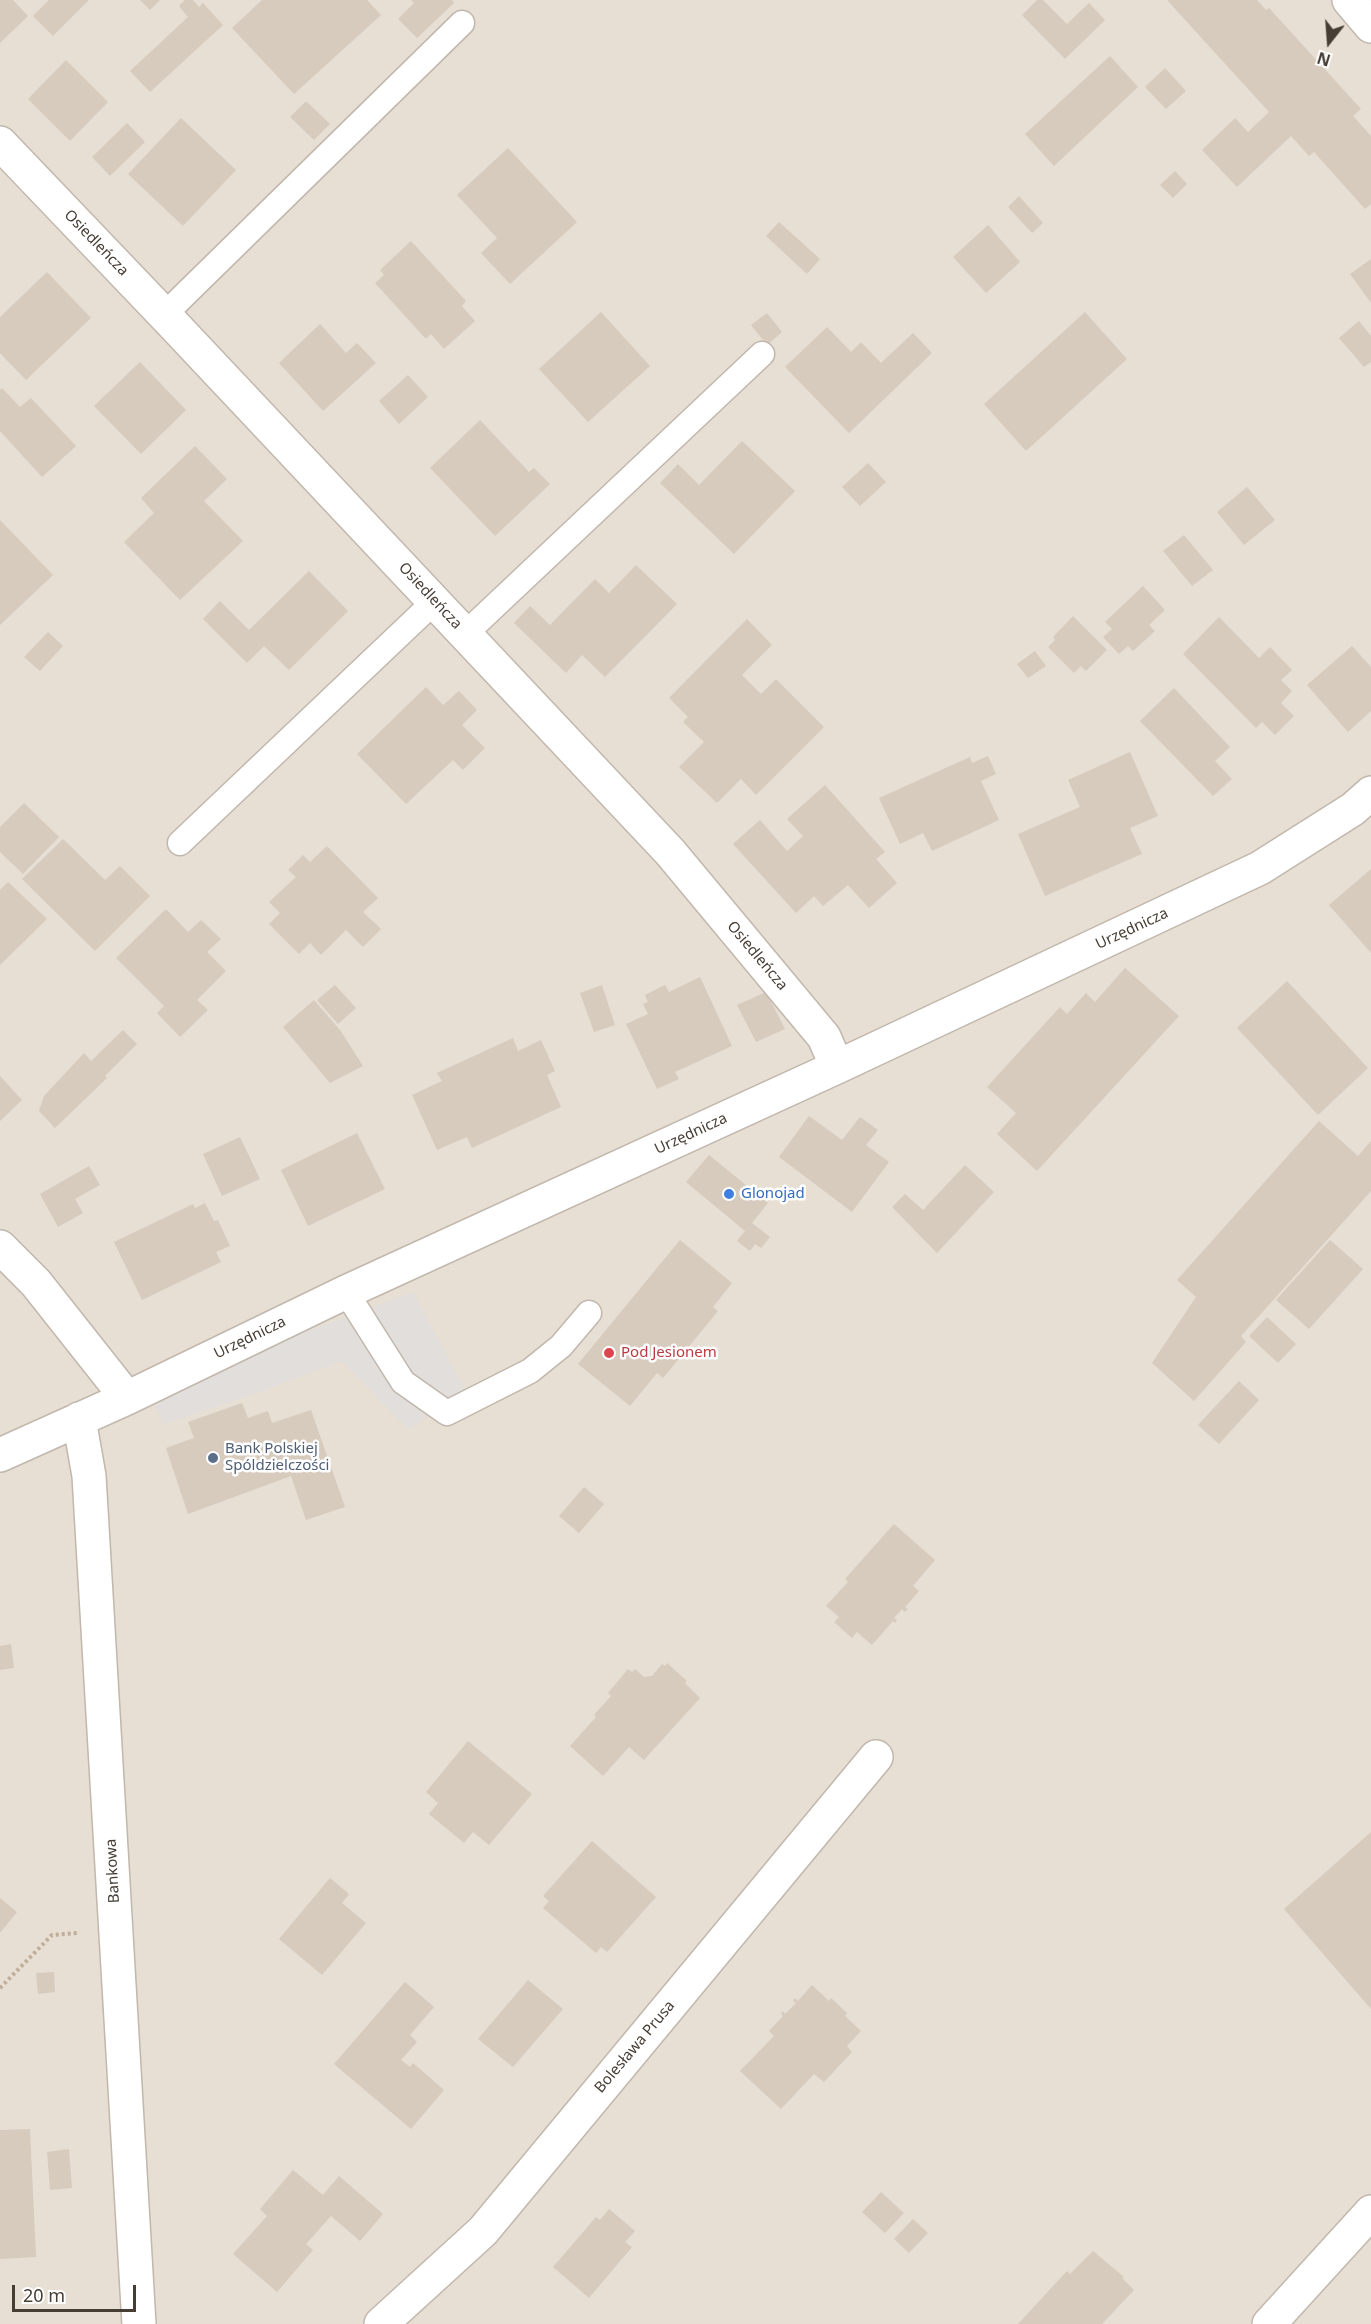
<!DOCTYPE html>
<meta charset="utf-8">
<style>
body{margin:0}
#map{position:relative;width:1371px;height:2324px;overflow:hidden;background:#f3ede6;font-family:"Noto Sans",sans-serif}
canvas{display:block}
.north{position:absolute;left:1299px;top:12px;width:60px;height:60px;-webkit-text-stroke:4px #fff;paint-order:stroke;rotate:197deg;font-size:16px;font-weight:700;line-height:24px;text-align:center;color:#463d35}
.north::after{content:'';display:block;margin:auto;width:21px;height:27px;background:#463d35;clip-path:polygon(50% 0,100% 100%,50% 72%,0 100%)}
.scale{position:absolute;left:12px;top:2285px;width:124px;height:27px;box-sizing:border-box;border:3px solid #463d35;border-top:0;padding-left:8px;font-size:18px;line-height:21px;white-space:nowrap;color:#463d35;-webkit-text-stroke:4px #fff;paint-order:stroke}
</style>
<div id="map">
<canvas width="1371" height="2324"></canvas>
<div class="north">N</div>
<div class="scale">20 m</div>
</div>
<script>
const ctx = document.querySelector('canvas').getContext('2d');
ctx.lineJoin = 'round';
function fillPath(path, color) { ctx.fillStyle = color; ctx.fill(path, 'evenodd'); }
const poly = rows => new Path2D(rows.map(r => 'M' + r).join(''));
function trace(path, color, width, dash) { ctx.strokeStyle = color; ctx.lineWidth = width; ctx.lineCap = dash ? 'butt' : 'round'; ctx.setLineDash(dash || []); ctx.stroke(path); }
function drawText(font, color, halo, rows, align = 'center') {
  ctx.font = font + ' "Noto Sans",sans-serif'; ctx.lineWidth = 5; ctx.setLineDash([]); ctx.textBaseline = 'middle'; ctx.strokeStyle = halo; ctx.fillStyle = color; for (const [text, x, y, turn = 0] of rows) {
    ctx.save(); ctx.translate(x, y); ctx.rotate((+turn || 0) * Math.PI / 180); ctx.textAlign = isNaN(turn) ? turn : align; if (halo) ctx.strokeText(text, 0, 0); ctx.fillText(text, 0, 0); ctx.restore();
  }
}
const residential = poly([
 [0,0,1371,0,1371,2324,0,2324]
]);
const parking = poly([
 [413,1292,466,1392,408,1429,342,1361,249,1396,163,1424,151,1396,216,1365]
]);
const building = poly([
 [0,0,13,0,28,16,0,43],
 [49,0,89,0,53,36,33,16],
 [140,0,160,0,150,10],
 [185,0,193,0,199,7,203,3,223,25,150,92,130,71,188,17,179,6],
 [262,0,367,0,381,15,294,94,232,28],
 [411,0,452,0,454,3,417,38,398,19,414,3],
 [1037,0,1043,0,1067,24,1089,3,1105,20,1065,59,1022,15],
 [1167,0,1257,0,1266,10,1269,8,1361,109,1353,116,1371,136,1371,204,1365,209,1314,152,1309,156,1291,136,1237,187,1202,150,1235,118,1248,132,1269,112],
 [1110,56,1138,87,1054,166,1025,134],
 [66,60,108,102,70,141,28,99],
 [1165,68,1186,91,1166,109,1145,87],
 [306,101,330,124,314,140,290,117],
 [181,118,236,170,183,226,128,174],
 [127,123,145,142,110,176,92,157],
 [508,148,577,222,510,284,481,253,497,238,457,195],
 [1175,171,1187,184,1173,198,1160,185],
 [1019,196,1043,223,1032,233,1008,207],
 [779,222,820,259,807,274,766,236],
 [988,225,1020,262,986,293,953,257],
 [411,241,466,301,462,306,475,321,444,349,431,334,426,339,375,283,384,275,380,270],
 [1371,259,1371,303,1350,274],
 [47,272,91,318,26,380,0,353,0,317],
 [601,312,650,366,588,422,539,369],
 [1085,312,1127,359,1026,451,984,404],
 [767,313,782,332,767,345,751,325],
 [1359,321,1371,336,1371,362,1364,367,1339,338],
 [320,324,346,353,357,343,376,363,323,411,279,363],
 [827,327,851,352,861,342,881,363,913,333,932,353,849,433,785,367],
 [140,362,186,410,141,454,94,406],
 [408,375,428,397,399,424,379,401],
 [2,388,20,407,31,398,76,446,42,477,0,431,0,390],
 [480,420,529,472,534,468,550,484,495,536,430,468],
 [742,441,795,491,734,554,660,483,678,464,699,485],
 [195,446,227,479,204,501,243,541,180,600,124,542,154,513,141,498],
 [868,463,886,482,860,506,842,487],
 [1247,487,1275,520,1244,545,1217,512],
 [0,520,53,575,0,625],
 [1184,535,1213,570,1192,586,1163,551],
 [636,565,677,604,605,677,582,655,566,673,514,623,530,606,550,625,595,579,609,593],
 [309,571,348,611,289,670,264,646,247,663,203,619,220,601,249,630],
 [1143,586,1165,610,1149,625,1155,631,1133,651,1128,646,1119,654,1103,637,1112,629,1105,622],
 [1073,616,1107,650,1086,671,1081,666,1074,673,1048,647,1055,640,1053,637],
 [1219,617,1259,658,1270,647,1292,670,1281,680,1292,691,1281,703,1294,716,1275,735,1262,722,1256,728,1183,654],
 [747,619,772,645,742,675,761,694,776,679,824,727,756,795,741,779,717,803,679,767,704,742,683,722,688,717,669,698],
 [48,632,63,646,40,671,24,657],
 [1352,646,1371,667,1371,711,1348,732,1307,685],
 [1035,651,1046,666,1028,678,1017,664],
 [426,687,443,705,459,691,477,710,462,725,485,748,463,770,453,760,406,804,357,754],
 [1174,688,1230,747,1215,761,1232,779,1213,796,1140,721],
 [1130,752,1158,816,1130,828,1142,854,1045,896,1018,834,1080,807,1068,780],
 [988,756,996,774,981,781,999,820,932,851,923,833,900,844,879,798,970,757,972,763],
 [825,785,885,852,876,859,897,883,869,908,848,885,823,906,814,896,796,913,733,844,760,820,787,851,803,836,787,819],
 [24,803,59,837,23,874,0,852,0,827],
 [63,839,105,880,120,866,150,896,95,951,22,879],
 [327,846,378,898,363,912,381,929,363,947,346,930,321,955,310,943,299,954,269,924,280,913,269,902,296,877,288,870,303,855,310,862],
 [1371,869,1371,953,1329,905],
 [8,882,47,919,0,965,0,890],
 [166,909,188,932,201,920,221,939,207,952,226,971,197,1000,208,1010,180,1037,157,1013,164,1006,116,958],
 [1125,968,1179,1016,1037,1171,997,1134,1016,1113,987,1087,1060,1007,1067,1014,1086,993,1095,1002],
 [700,977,732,1046,675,1072,679,1079,657,1089,626,1024,648,1014,643,1004,648,1002,645,995,665,985,669,992],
 [1287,981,1368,1068,1318,1115,1237,1028],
 [335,985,356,1008,338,1024,317,1000],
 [602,985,615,1025,594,1032,580,993],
 [766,992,785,1029,756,1042,737,1005],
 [314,1000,340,1030,363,1066,330,1083,283,1027],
 [123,1030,137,1044,105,1076,107,1078,55,1128,39,1111,44,1096,84,1053,91,1061],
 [513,1038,518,1051,541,1040,555,1071,547,1075,561,1107,472,1148,467,1137,437,1150,412,1095,442,1081,437,1073],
 [0,1076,22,1100,0,1121],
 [809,1116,842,1140,860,1117,878,1130,866,1145,889,1162,852,1212,779,1157],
 [1319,1121,1358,1156,1371,1141,1371,1191,1241,1336,1246,1342,1194,1401,1152,1363,1196,1297,1177,1280],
 [357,1133,385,1189,308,1226,281,1170],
 [240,1137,260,1179,222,1196,203,1154],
 [709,1155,768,1203,752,1223,770,1237,761,1248,755,1244,750,1251,737,1241,745,1231,686,1182],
 [965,1165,994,1192,937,1253,892,1207,905,1194,923,1210],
 [89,1166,100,1185,75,1199,83,1213,58,1227,40,1194],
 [205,1203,214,1221,218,1220,230,1246,216,1252,221,1262,142,1300,114,1242,193,1204,195,1208],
 [680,1240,732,1283,713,1307,718,1311,663,1378,657,1373,630,1406,578,1364],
 [1330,1240,1363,1269,1309,1329,1276,1300],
 [1267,1317,1296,1344,1278,1363,1249,1336],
 [1239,1381,1259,1400,1219,1444,1198,1425],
 [242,1403,248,1418,268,1411,272,1423,311,1410,345,1507,306,1520,291,1476,188,1514,166,1448,194,1438,188,1422],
 [584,1487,604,1504,579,1533,559,1516],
 [894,1524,935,1560,913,1586,919,1591,905,1607,908,1609,905,1612,902,1609,894,1618,897,1620,895,1623,893,1621,872,1645,857,1632,852,1638,834,1622,839,1617,826,1606,848,1582,845,1579],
 [11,1644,14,1668,0,1670,0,1646],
 [667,1663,687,1681,685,1683,700,1698,644,1760,629,1747,603,1776,570,1746,596,1717,594,1715,611,1696,608,1693,628,1669,632,1672,635,1669,644,1677,652,1676,662,1664,665,1666],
 [468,1741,532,1794,489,1845,473,1832,464,1843,429,1814,438,1803,426,1792],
 [1371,1832,1371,2009,1284,1909],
 [592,1841,656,1897,607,1952,601,1947,596,1953,543,1908,549,1901,543,1896],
 [330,1878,349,1894,342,1903,366,1923,322,1975,279,1939],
 [0,1898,17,1912,0,1933],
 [54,1972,55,1992,38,1994,36,1973],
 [528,1980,563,2009,513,2067,478,2039],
 [405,1982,434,2007,410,2035,417,2042,401,2060,410,2067,413,2063,444,2090,411,2129,334,2064],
 [812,1985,829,2001,831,1998,847,2013,845,2016,861,2031,847,2046,852,2052,824,2082,814,2074,781,2109,740,2071,774,2036,769,2031,783,2016,781,2014,783,2011,785,2014,796,2003,793,2001,795,1998,798,2001],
 [30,2129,36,2257,0,2259,0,2130],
 [69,2149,72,2188,50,2190,47,2152],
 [293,2170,323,2195,339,2176,383,2214,360,2241,331,2216,306,2244,313,2250,277,2292,233,2254,267,2216,260,2209],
 [881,2192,904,2213,885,2233,862,2212],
 [609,2209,635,2231,625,2242,632,2247,589,2298,553,2267,596,2217,600,2220],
 [913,2219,928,2233,909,2253,894,2239],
 [1093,2251,1124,2277,1122,2278,1134,2290,1102,2324,1018,2324,1067,2271,1070,2274]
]);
const path = poly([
 [0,1988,52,1935,77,1933]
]);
const service = poly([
 [164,315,462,23],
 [465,634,762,354],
 [180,843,435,601],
 [346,1292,403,1382,447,1413,530,1371,561,1346,589,1313]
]);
const minor = poly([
 [0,143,173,324,670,852,824,1037,837,1067],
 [0,1247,36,1283,127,1398],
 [79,1419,89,1476,139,2324],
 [0,1455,127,1398,346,1292,837,1067,1260,868,1353,809,1371,793],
 [381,2324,483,2231,876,1757],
 [1269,2324,1371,2212]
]);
const tertiary = poly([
 [1349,0,1371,26]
]);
const markers = [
 [729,1194,6,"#3f7fe0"],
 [609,1353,6,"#e0444e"],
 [213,1458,6,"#5c6f8a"]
];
const streetNames = [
 ["Osiedleńcza",96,243,46],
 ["Osiedleńcza",430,596,47],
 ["Urzędnicza",1132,929,-25],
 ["Osiedleńcza",757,956,50],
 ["Urzędnicza",691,1134,-25],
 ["Urzędnicza",250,1338,-26],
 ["Bankowa",113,1871,-93],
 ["Bolesława Prusa",635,2047,-50]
];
const shopNames = [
 ["Glonojad",741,1194]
];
const healthNames = [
 ["Pod Jesionem",621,1353]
];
const serviceNames = [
 ["Bank Polskiej",225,1449],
 ["Spóldzielczości",225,1466]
];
fillPath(residential, '#e7dfd4');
fillPath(parking, '#e1dedb');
fillPath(building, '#d7cbbe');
trace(service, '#c1b7ac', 27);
trace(minor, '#c1b7ac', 36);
trace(tertiary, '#c1b7ac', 36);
trace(path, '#c0ae9a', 4, [3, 3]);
trace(service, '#fff', 24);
trace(minor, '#fff', 33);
trace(tertiary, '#fff', 33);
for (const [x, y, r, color] of markers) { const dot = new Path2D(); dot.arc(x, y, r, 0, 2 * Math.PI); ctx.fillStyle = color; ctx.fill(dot); trace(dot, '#fff', 2); }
drawText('15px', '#463d35', '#fff', streetNames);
drawText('15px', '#366cbe', '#fff', shopNames, 'left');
drawText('15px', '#be3a42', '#fff', healthNames, 'left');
drawText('15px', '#4e5e75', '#fff', serviceNames, 'left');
</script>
